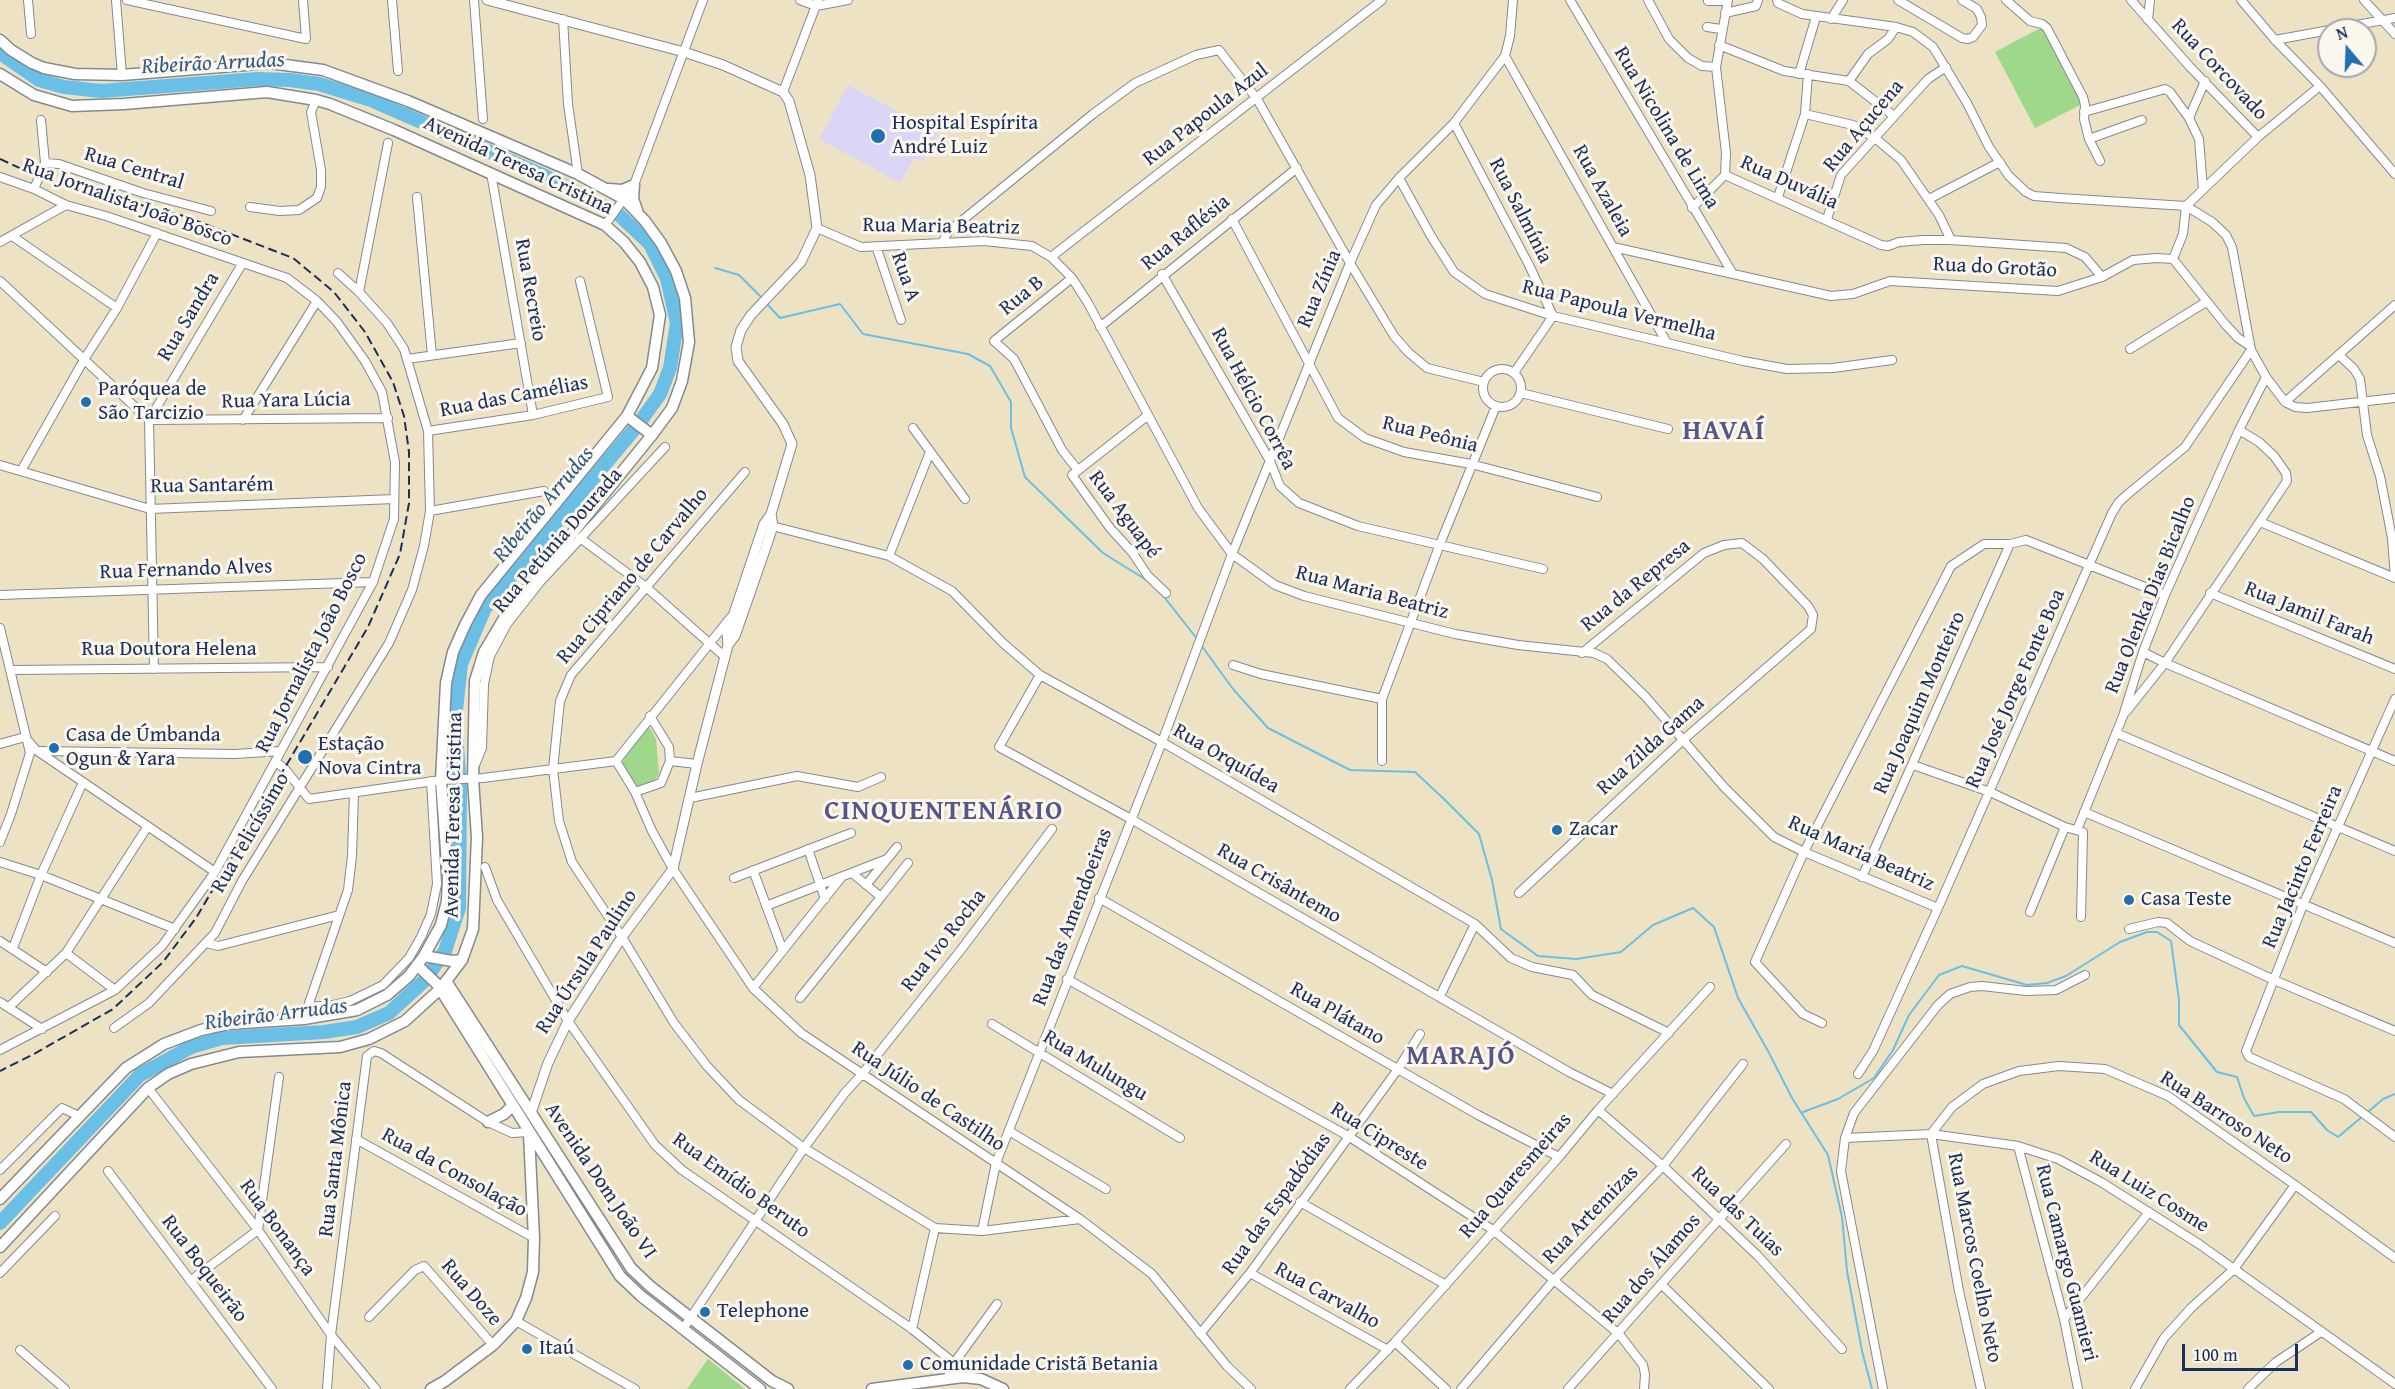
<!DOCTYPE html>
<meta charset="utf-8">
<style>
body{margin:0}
#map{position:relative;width:2395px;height:1389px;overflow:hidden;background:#ede3c4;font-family:"Gentium Book Plus",serif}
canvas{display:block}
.north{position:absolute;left:2317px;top:18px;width:60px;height:60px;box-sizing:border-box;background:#fbf7ec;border:2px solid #a1a7b3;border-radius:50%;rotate:341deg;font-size:16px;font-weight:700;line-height:24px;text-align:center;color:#1b2f5e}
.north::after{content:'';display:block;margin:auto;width:21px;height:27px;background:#1f6fb2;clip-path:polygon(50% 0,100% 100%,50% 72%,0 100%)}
.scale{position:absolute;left:2182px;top:1344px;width:116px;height:27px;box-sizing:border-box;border:3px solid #1b2f5e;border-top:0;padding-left:8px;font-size:18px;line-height:21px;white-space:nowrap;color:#1b2f5e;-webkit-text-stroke:4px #fbf7ec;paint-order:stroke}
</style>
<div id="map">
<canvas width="2395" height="1389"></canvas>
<div class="north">N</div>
<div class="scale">100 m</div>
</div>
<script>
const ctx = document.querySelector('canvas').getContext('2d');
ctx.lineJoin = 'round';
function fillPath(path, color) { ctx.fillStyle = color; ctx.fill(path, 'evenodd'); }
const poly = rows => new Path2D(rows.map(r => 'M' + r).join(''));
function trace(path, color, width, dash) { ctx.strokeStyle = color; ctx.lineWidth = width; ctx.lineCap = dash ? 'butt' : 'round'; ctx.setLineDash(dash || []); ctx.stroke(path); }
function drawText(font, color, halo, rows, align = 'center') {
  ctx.font = font + ' "Gentium Book Plus",serif'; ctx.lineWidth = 6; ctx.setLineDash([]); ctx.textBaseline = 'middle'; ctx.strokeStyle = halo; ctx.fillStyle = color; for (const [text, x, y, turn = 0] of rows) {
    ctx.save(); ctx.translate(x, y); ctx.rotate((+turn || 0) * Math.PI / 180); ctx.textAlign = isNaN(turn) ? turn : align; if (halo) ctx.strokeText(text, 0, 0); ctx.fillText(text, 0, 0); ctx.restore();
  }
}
const built = poly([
 [848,85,938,133,923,162,914,158,900,183,819,139]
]);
const green = poly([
 [2044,26,2084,103,2035,128,1995,52],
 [645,728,650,728,656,739,659,773,654,782,637,788,635,787,623,768,623,761,624,755],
 [708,1359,745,1389,687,1389]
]);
const stream = poly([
 [715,268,739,275,763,299],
 [767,304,780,318,840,304,863,334,968,354,990,366,1011,402,1011,428,1025,477,1103,553,1148,581],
 [1161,593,1198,640],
 [1201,645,1233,689,1268,728,1350,770,1415,772,1445,800,1479,834,1492,880,1501,929,1538,956,1576,959,1621,952,1653,925,1693,908,1714,927,1738,998,1768,1051,1792,1098,1828,1155,1842,1217,1847,1271,1862,1351,1872,1389],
 [1803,1112,1838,1099,1874,1078,1893,1050,1909,1015,1939,975,1962,966,2027,985,2047,983,2066,976,2120,942,2147,932,2157,932,2171,941,2179,1000,2179,1025,2217,1072,2237,1077,2244,1098,2254,1116,2279,1112,2311,1112,2327,1130,2338,1137,2363,1116],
 [2368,1112,2383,1099,2395,1094]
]);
const river = poly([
 [0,53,39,80,64,87,101,91,258,79,290,80,319,84,371,100,545,176,618,214,650,244,667,278,677,323,670,368,660,394,637,426,485,608,461,664,455,719,460,787,459,908,445,951,425,980,389,1013,357,1027,324,1032,222,1038,191,1047,140,1075,0,1223]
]);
const minor = poly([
 [28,0,31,34],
 [116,0,122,75],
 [127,0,306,39,303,0],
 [392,0,398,71],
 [474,0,483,119],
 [800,0,816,6],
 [1570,0,1733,274],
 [1648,0,1669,39,1688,58,1702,66,1716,67],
 [1777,0,1778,3,1802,14,1896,27,1913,32,1933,47,1967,103,1989,147,2009,176,2026,192,2034,196,2060,198,2186,206,2212,222,2226,235,2232,247,2251,350,2266,377,2285,402,2295,407,2307,408,2395,398],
 [1898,0,1962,38,1968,39,1973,37,1982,25,1981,17,1977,9,1962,0],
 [2006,0,2030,21,2042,24,2047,28,2083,97,2085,105,2084,119,2089,139,2142,120],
 [2131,0,2190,67,2258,137],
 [2241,0,2275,40,2320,86,2395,174],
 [2364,0,2395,34],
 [1708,1,1727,1],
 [816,6,848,0],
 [1725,13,1756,6,1758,0],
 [563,19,568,104,578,174],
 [1831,19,1843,0],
 [2148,20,2150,0],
 [1707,27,1721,29],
 [2275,40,2395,18],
 [1719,45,1784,71,1849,81,1894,116],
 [1505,56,1667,343],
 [1799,74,1816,17],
 [1849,81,1868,54,1888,39,1896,27],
 [783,92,818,0],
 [2084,112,2165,89,2170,92,2189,118],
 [1805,114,1853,125,1875,138,1901,160,1939,215,1951,240],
 [1454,123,1529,265,1553,316,1514,373],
 [2089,139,2100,161],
 [45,163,59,164,143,193,211,211],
 [491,173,533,415],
 [1725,175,1726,153,1716,67,1728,0],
 [0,177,34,189,66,205,106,216,287,278,317,301,337,322,365,361,382,392,395,462,394,519,373,582,215,872,162,946,115,990,0,1050],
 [1399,178,1431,236,1454,272,1485,294,1553,316,1743,361,1787,369,1833,368,1892,360],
 [34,189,45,163,41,120],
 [2203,189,2199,139,2189,118,2205,81],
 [417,197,432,355],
 [1778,197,1805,114,1808,74],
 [1929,199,2000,162],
 [250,207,280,211,299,210,317,198,321,187,321,170,311,112,316,100],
 [1692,208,1725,175,1881,245,1888,246,1899,242,1923,240,1951,240,2066,248,2085,257,2102,277],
 [1232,219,1338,418,1365,438,1404,452,1471,464,1597,497],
 [1827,219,1841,175,1928,79,1946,67],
 [605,225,634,185,703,0],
 [817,228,861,247,984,241,1032,246,1051,257,1072,278,1088,303,1198,508,1232,554,1275,585,1304,596,1455,634,1518,645,1594,653,1607,659,1645,696,1724,787,1774,837,1804,852,1938,908],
 [12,236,117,308],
 [0,242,66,205],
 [942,243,948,232,1093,114,1135,83,1196,55,1219,50,1257,99,1350,263,1394,336,1408,352,1427,368,1484,382],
 [876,246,901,320],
 [1613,247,1831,296,1853,294,1890,281,2058,291,2102,277,2133,260,2157,258,2173,259,2225,324,2238,338,2250,346],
 [1051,257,1382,0],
 [2173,259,2183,234,2186,206,2258,137,2320,86],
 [1162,274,1270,461,1280,486,1299,503,1358,526,1543,569],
 [1072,278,994,341,1014,359,1062,450,1077,469],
 [0,281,149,420,154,669],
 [359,292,388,143],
 [1100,327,1297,168],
 [2130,349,2206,302],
 [2339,355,2354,369,2360,379,2367,435,2380,476,2392,538,2395,578],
 [407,359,521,343],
 '1483 388a19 19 0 1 1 38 0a19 19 0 1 1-38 0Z',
 [1521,393,1668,429],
 [2285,402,2395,305],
 [1147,416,1072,475,1110,528,1132,552,1148,576,1166,593],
 [149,420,388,418],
 [149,420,242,264],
 [243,420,317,301],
 [913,428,965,499],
 [428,431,533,415,608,397,580,281],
 [0,465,150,509,394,499],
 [21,471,85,358,117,308,157,233],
 [745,472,571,675,560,701,553,769,559,821,572,862,622,937,674,1023,707,1066,739,1100,804,1148,935,1228,982,1231,1080,1219],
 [430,511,544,491],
 [2260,522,2395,578],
 [768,525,889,556,952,591,1003,643,1040,675,1162,742,1475,924,1511,958,1532,967,1573,975,1592,995,1669,1033],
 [580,538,646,587,725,657],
 [889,556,930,452],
 [2210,593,2395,669],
 [0,595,373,582],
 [0,628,30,753,11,814,0,842],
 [2143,652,2165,663,2395,761],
 [1233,665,1261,674,1382,699],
 [11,670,328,667],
 [1040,675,999,747,1131,819,1569,1072,1613,1094],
 [2395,699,2303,905,2246,1051,2249,1057,2344,1099,2395,1137],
 [2126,712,2165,663,2287,481,2286,473,2274,456,2259,442,2239,430],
 [2116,733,2395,851],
 [0,744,25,737,36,750,215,872],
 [40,751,235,754,281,751],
 [616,761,635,792,652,831,673,869,753,988,801,1033,1080,1219,1152,1274,1227,1366,1251,1389],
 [616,761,730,618],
 [670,761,697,764],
 [1382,761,1382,699,1440,544,1496,406],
 [276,762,285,769,309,799,441,780,483,778,616,761],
 [476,763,482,748,484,684,490,656,507,624,541,581,665,447],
 [1913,765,1990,792,2065,827,2083,832,2081,917],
 [635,792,661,783,670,761,669,747,650,716],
 [690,798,797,776,858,787,881,777],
 [2084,812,2395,943],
 [2077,830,2123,716,2143,652,2165,595,2239,430,2266,377],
 [808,849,825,899],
 [0,862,41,875,175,929],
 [485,867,497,900,568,1021,655,1145,682,1170,912,1329,954,1363],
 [753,870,783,951],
 [852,873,881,897,908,863],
 [1862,877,2010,544],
 [734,878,851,833],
 [866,885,897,847],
 [1519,893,1683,740,1811,629,1813,615,1808,606,1763,559,1742,543,1724,545,1704,553,1582,653],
 [1099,898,1478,1115,1559,1157],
 [766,906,887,859],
 [2030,912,2065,827],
 [2129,929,2158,922,2167,923,2190,941,2274,980,2395,1031],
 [0,941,47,972],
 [206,943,218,946,339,915],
 [13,948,41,875,83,782],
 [66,953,115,990],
 [1067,979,1348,1136,1493,1230,1619,1334,1643,1365,1645,1374,1644,1389],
 [753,988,841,878],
 [1440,996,1475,924],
 [800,998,881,897],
 [0,1002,42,1029],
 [9,1007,66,953,148,826],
 [308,1007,333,1005,350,1001,383,985,409,958,421,937,431,914,437,884,431,781],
 [307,1009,348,890,352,856,354,793],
 [1822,1023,1803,1014,1755,962,1804,852,1951,566,1984,544,2010,544,2026,540,2165,595],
 [992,1024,1180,1138],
 [114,1028,149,1003,215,933,242,881,389,643,412,590,424,546,430,511,428,431,404,349,387,323,359,292,338,273],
 [1858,1074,1873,1051,1938,908,2112,513,2119,502,2129,493,2185,447,2251,350],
 [148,1088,258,1230,331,1335,376,1389],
 [1598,1110,1663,1166,1758,1256,1842,1349],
 [1009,1131,1106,1189],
 [1845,1138,1931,1134,2018,1146,2058,1159,2101,1182,2199,1244,2395,1384],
 [356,1139,534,1238],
 [2018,1146,2064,1319,2078,1389],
 [0,1170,62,1108,79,1116],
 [108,1171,272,1389],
 [1300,1202,1446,1285],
 [982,1231,996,1163,1162,742,1232,554,1350,263,1376,205,1399,178,1454,123,1505,56,1510,36,1513,0],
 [0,1273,55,1216],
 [1250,1273,1388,1350],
 [190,1281,258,1230,279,1077],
 [1661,1284,1769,1389],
 [369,1317,415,1270,424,1266,493,1345],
 [2064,1319,2149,1212],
 [516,1321,635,1389],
 [683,1329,804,1148,844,1094,862,1074,960,951,1052,829],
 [912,1329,935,1228],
 [1200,1334,1250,1273,1398,1069,1420,1034],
 [1395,1342,1446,1389],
 [20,1350,65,1389],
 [947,1379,954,1363,997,1304],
 [327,1389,331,1335,367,1056,374,1051,381,1053,488,1122,512,1133,529,1132],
 [1350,1389,1395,1342,1559,1157,1598,1110,1710,987],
 [1461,1389,1553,1281,1663,1166,1743,1064],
 [1568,1389,1786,1144],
 [1883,1389,1841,1171,1845,1138,1854,1113,1938,1005,1950,994,1970,987,1982,986,2026,991,2056,990,2085,975],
 [1981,1389,1959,1291,1931,1134,1952,1107,1983,1084,2019,1071,2059,1066,2105,1069,2168,1096,2295,1185,2395,1258],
 [2135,1389,2164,1338,2191,1308,2234,1269,2295,1185],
 [2248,1389,2276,1362,2321,1332]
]);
const tertiary = poly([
 [487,0,684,52,723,65,783,92,789,101,810,175,817,228,801,262,751,315,741,330,736,347,738,361,783,424,792,444,771,514,764,524,727,634,728,645,697,764,673,869,622,937,568,1021,548,1063,531,1113],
 [728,645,735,636,765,550,773,526,771,514]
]);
const secondary = poly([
 [0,40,11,50,32,63,44,68,75,74,122,75,270,63,323,70,408,101,578,174,624,199,645,221,661,243,676,271,685,298,689,342,682,381,672,408,652,435,506,615,484,652,475,681,473,779,477,837,473,929,462,960,440,989,405,1021,369,1039,340,1047,239,1052,191,1064,168,1074,148,1088,0,1247],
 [0,74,34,95,72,106,124,104,267,92,316,100,330,104,394,130,605,225,624,242,640,262,653,287,660,315,652,368,627,416,481,595,465,625,453,652,446,683,441,780,448,878,447,901,441,925,424,956,409,976,387,995,357,1010,304,1019,228,1024,201,1030,164,1044,126,1068,0,1199],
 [609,189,622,190,634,185,633,199,637,210],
 [627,416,652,435],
 [424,956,452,961,462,960],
 [417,965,437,984,620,1276,641,1296,760,1389],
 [446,981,631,1268,651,1287,772,1381,788,1389],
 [488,1122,504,1114,513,1105],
 [431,1389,445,1381,493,1345,516,1321,526,1298,533,1272,534,1238,529,1134],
 [872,1389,963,1377,981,1379,1003,1389]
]);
const rail = poly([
 [0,159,39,177,63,185,184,216,293,258,334,292,365,332,393,382,404,416,409,452,409,503,400,554,368,627,196,918,163,962,113,1009,34,1054,0,1071]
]);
const markers = [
 [878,136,8,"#1f6fb2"],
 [86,402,6,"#1f6fb2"],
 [54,748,6,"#1f6fb2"],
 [305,757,8,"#1f6fb2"],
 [1557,830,6,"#1f6fb2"],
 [2129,900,6,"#1f6fb2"],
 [705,1312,6,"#1f6fb2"],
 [527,1349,6,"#1f6fb2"],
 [908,1365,6,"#1f6fb2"]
];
const streetNames = [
 ["Rua Corcovado",2219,70,47],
 ["Rua Papoula Azul",1206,115,-38],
 ["Rua Açucena",1864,126,-50],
 ["Rua Nicolina de Lima",1666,128,59],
 ["Avenida Teresa Cristina",518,166,25],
 ["Rua Central",134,169,17],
 ["Rua Duvália",1789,183,24],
 ["Rua Azaleia",1602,191,61],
 ["Rua Jornalista João Bosco",127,203,20],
 ["Rua Salmínia",1520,211,63],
 ["Rua Maria Beatriz",941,227,1],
 ["Rua Raflésia",1186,233,-39],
 ["Rua do Grotão",1995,268,3],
 ["Rua A",905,277,71],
 ["Rua Zínia",1320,289,-67],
 ["Rua Recreio",530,290,80],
 ["Rua B",1022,296,-39],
 ["Rua Papoula Vermelha",1619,311,14],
 ["Rua Sandra",189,317,-59],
 ["Rua das Camélias",514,397,-11],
 ["Rua Hélcio Corrêa",1253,399,62],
 ["Rua Yara Lúcia",286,401,-1],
 ["Rua Peônia",1430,435,14],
 ["Rua Santarém",212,486,-1],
 ["Rua Aguapé",1124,515,53],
 ["Rua Petúnia Dourada",558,541,-49],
 ["Rua Fernando Alves",186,570,-2],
 ["Rua Cipriano de Carvalho",633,576,-50],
 ["Rua da Represa",1636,586,-39],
 ["Rua Maria Beatriz",1372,593,15],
 ["Rua Olenka Dias Bicalho",2151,595,-68],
 ["Rua Jamil Farah",2309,614,22],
 ["Rua Doutora Helena",169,650],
 ["Rua Jornalista João Bosco",312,653,-63],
 ["Rua José Jorge Fonte Boa",2016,689,-66],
 ["Rua Joaquim Monteiro",1920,703,-66],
 ["Rua Zilda Gama",1651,746,-42],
 ["Rua Orquídea",1226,759,30],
 ["Avenida Teresa Cristina",454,815,-89],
 ["Rua Felicíssimo",251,833,-60],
 ["Rua Maria Beatriz",1861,854,24],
 ["Rua Jacinto Ferreira",2303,867,-67],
 ["Rua Crisântemo",1279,884,30],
 ["Rua das Amendoeiras",1073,917,-69],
 ["Rua Ivo Rocha",944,941,-52],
 ["Rua Úrsula Paulino",587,962,-57],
 ["Rua Plátano",1337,1014,30],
 ["Rua Mulungu",1095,1066,31],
 ["Rua Júlio de Castilho",928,1097,34],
 ["Rua Barroso Neto",2226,1118,33],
 ["Rua Cipreste",1379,1137,32],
 ["Rua Santa Mônica",336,1159,-83],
 ["Rua da Consolação",454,1173,29],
 ["Rua Quaresmeiras",1516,1176,-49],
 ["Avenida Dom João VI",600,1181,56],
 ["Rua Emídio Beruto",741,1186,36],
 ["Rua Luiz Cosme",2149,1192,32],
 ["Rua das Espadódias",1277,1204,-54],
 ["Rua das Tuias",1737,1212,44],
 ["Rua Artemizas",1591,1215,-46],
 ["Rua Bonança",277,1228,54],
 ["Rua Marcos Coelho Neto",1974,1258,79],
 ["Rua Camargo Guamieri",2066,1263,76],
 ["Rua Boqueirão",204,1269,53],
 ["Rua dos Álamos",1652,1269,-49],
 ["Rua Doze",471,1293,49],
 ["Rua Carvalho",1327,1296,29]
];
const poiNames = [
 ["Hospital Espírita",892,124],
 ["André Luiz",892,148],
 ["Paróquea de",98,390],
 ["São Tarcizio",98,414],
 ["Casa de Úmbanda",66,736],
 ["Ogun & Yara",66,760],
 ["Estação",318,745],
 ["Nova Cintra",318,769],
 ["Zacar",1569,830],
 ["Casa Teste",2141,900],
 ["Telephone",717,1312],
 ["Itaú",539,1349],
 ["Comunidade Cristã Betania",920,1365]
];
const waterNames = [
 ["Ribeirão Arrudas",213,64,-3],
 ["Ribeirão Arrudas",544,505,-50],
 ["Ribeirão Arrudas",276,1015,-7]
];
const districtNames = [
 ["HAVAÍ",1724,432],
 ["CINQUENTENÁRIO",944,812],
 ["MARAJÓ",1461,1057]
];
fillPath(built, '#dcd6f6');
fillPath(green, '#9fd88a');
trace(stream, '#69bfe6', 2);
trace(river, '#69bfe6', 14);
trace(minor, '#848991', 10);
trace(tertiary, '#848991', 11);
trace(secondary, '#848991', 13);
trace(minor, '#fff', 8);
trace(tertiary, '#fff', 9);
trace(secondary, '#fff', 10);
trace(rail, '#1b2f5e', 2, [9, 4.5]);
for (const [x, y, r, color] of markers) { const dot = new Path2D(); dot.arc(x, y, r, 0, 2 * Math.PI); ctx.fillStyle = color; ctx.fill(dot); trace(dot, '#fbf7ec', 2); }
drawText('21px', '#1b2f5e', '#fbf7ec', streetNames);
drawText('21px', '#1b2f5e', '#fbf7ec', poiNames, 'left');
drawText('italic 22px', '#325a87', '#fbf7ec', waterNames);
ctx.letterSpacing = '1.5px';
drawText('bold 27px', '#565589', '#fbf7ec', districtNames);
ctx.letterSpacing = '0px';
</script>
